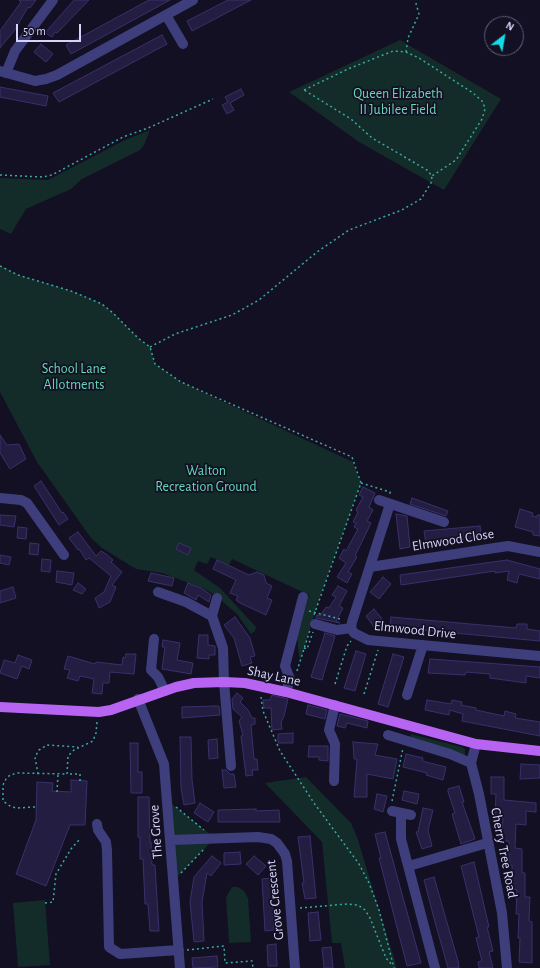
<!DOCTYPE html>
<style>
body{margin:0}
#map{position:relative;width:540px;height:968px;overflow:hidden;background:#121022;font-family:"Alegreya Sans",sans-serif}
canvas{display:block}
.north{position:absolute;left:484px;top:16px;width:40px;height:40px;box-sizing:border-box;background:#121022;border:1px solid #615e79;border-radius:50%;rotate:31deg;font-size:11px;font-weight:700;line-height:16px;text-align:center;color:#d7d4fb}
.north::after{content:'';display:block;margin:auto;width:14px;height:18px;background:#13dbe8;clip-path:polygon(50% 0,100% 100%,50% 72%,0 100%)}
.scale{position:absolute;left:16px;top:24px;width:65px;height:18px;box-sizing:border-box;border:2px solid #d7d4fb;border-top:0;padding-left:5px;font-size:12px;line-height:14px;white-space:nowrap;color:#d7d4fb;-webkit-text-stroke:3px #121022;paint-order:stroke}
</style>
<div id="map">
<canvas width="540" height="968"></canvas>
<div class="north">N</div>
<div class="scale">50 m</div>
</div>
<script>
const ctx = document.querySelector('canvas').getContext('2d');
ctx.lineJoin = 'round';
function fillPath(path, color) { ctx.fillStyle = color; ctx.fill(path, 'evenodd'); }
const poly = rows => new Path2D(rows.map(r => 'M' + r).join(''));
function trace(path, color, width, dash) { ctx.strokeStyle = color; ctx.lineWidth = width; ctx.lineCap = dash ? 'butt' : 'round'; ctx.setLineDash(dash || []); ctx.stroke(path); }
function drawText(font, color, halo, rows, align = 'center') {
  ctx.font = font + ' "Alegreya Sans",sans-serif'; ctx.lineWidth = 3.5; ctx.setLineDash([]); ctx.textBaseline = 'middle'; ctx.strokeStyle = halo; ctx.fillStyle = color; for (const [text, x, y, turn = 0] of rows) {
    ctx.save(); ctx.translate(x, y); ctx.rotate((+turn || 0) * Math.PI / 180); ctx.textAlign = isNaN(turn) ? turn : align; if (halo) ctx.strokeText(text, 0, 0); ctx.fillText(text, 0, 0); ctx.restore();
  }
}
const green = poly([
 [400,40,501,99,444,190,359,142,289,92],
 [150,130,144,145,140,150,82,179,71,189,26,209,11,234,0,229,0,178,48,180,125,140],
 [0,266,18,275,71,291,102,304,113,313,138,338,150,347,155,364,181,382,353,462,361,483,319,600,301,658,299,657,297,638,309,595,232,559,229,565,211,557,207,564,198,561,194,570,220,588,256,627,255,631,251,634,237,614,215,595,203,588,162,573,136,569,102,548,91,538,37,462,0,392],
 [411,734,462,747,465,749,465,754,464,756,410,738],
 [306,777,351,823,357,837,397,968,345,968,341,943,332,943,322,842,265,783],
 [168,801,215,838,174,880],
 [232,887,238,887,244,891,248,898,251,942,229,943,226,897],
 [45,900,50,965,18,967,13,903]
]);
const building = poly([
 [19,0,36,0,30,8,28,7,14,31,0,48,0,31,21,2,19,0],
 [74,0,89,0,57,33,55,32,52,37,45,33,74,0],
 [149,0,170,0,71,54,66,45,149,0],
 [228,0,251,0,192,31,187,21,228,0],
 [162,35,167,44,59,102,53,93,162,35],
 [41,44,53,54,46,62,34,52,41,44],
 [0,87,48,96,46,106,0,97,0,87],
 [241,89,244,95,230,103,234,110,227,114,222,105,228,102,225,97,241,89],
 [0,435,7,445,19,444,26,459,10,469,0,453,0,435],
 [41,481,62,513,63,512,68,519,59,525,34,486,41,481],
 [363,487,375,493,369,507,373,510,367,521,371,523,355,556,357,557,348,572,352,574,347,583,337,577,346,563,339,558,344,549,346,551,358,529,354,527,356,523,353,522,358,512,356,510,363,497,359,495,363,487],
 [412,498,448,511,446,516,410,504,412,498],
 [520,509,533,513,532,516,537,517,537,515,540,515,540,536,533,535,533,532,515,527,520,509],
 [396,514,407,516,410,547,400,549,396,514],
 [0,515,16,516,14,527,0,525,0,515],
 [480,526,481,534,477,534,478,538,426,543,424,531,480,526],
 [18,527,27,528,26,539,17,538,18,527],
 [78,532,96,556,101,551,106,554,113,560,111,562,122,572,112,585,116,587,110,602,99,608,95,598,104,592,111,576,89,558,86,560,79,549,78,550,69,538,78,532],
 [30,543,39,544,38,555,29,554,30,543],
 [179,543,191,548,188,555,176,549,179,543],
 [0,555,11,557,9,565,0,563,0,555],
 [42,559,51,560,50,572,41,571,42,559],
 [217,560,249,575,257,572,264,575,266,583,272,586,267,598,272,600,266,615,240,603,236,600,238,596,230,593,236,580,213,569,217,560],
 [507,560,540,569,540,579,519,574,517,583,507,580,509,571,495,573,495,571,401,585,400,575,507,560],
 [57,571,74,573,72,585,56,582,57,571],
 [151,573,174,578,172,586,148,581,151,573],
 [383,577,391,584,379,599,370,592,383,577],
 [78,583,86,589,82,594,73,590,78,583],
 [188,583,201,588,211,595,209,602,198,595,196,600,184,593,188,583],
 [338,586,347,591,339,606,343,608,336,621,340,623,316,618,317,615,320,616,326,607,329,608,336,597,332,595,338,586],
 [13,587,16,598,0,603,0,591,13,587],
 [374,609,383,620,374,627,366,616,374,609],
 [235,617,250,638,255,656,250,657,252,663,242,666,234,638,224,625,235,617],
 [391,617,516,628,517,624,527,624,527,629,540,631,540,641,390,627,391,617],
 [325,633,335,636,322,680,311,677,325,633],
 [199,635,208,635,208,645,215,646,215,655,209,655,209,659,197,658,199,635],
 [163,640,180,643,177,660,193,663,191,674,162,669,165,647,162,647,163,640],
 [356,651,366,654,355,691,344,688,356,651],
 [126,654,136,654,134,674,110,672,109,683,103,683,102,694,92,693,94,679,80,676,78,681,67,678,70,670,64,669,68,656,95,664,96,662,122,665,123,657,125,658,126,654],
 [393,654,404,657,388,707,378,704,393,654],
 [18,655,32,660,29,669,22,666,17,679,0,673,4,660,15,663,18,655],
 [430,659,540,667,540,678,526,676,526,683,490,678,490,674,466,672,465,675,428,673,430,659],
 [237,693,243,698,240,702,248,710,252,718,255,718,255,724,251,725,254,759,257,759,258,770,252,770,253,775,246,776,241,736,243,735,239,721,242,717,233,709,232,699,237,693],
 [272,695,288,699,284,716,281,722,282,729,272,730,271,708,264,708,263,700,270,700,272,695],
 [427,700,451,704,452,700,462,702,461,705,476,708,476,710,504,716,505,711,516,714,515,718,540,722,540,736,462,721,463,714,450,710,449,715,425,710,427,700],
 [308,705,327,710,325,719,306,714,308,705],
 [214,706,219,706,220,715,182,718,182,707,214,706],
 [340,714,368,721,367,728,347,723,345,728,337,726,340,714],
 [293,733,293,743,278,743,278,734,293,733],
 [180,737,191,737,192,780,195,803,184,805,181,788,180,737],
 [217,739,218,758,209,759,208,740,217,739],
 [353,742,378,744,375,755,397,759,393,779,367,774,367,797,354,797,357,759,354,759,353,742],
 [130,743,138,743,138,772,142,772,142,793,131,793,130,743],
 [309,746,328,746,328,761,319,760,319,757,308,757,309,746],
 [406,754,423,758,422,761,446,767,443,780,426,775,427,773,403,767,406,754],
 [521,764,540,765,540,778,520,779,521,764],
 [222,770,226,770,230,774,234,774,236,787,224,788,222,770],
 [491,777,504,777,504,800,536,803,536,812,526,811,526,825,516,824,515,848,522,849,522,873,525,873,525,897,530,897,529,921,532,922,532,963,519,962,520,938,518,938,519,914,516,914,517,890,512,889,512,865,509,865,509,841,502,841,503,817,495,817,496,794,491,794,491,777],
 [71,780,87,781,85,825,70,825,46,886,16,874,36,820,37,782,53,783,52,791,71,792,71,780],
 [459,786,464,802,462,802,475,839,461,844,452,814,455,813,448,792,448,789,459,786],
 [404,791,419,794,417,804,402,800,404,791],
 [377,794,387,796,383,812,374,809,377,794],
 [138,797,149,797,150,842,151,842,152,865,155,865,159,931,150,931,148,904,145,904,143,859,140,859,140,837,138,837,138,797],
 [200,803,214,812,208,822,194,813,200,803],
 [423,808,433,810,428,830,432,846,422,849,416,832,418,832,423,808],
 [256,809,256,811,279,810,280,822,218,822,218,810,256,809],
 [385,832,421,963,407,966,379,858,381,858,375,834,385,832],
 [310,836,316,898,305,899,302,883,304,883,298,837,310,836],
 [240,852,241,864,224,865,224,853,240,852],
 [212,856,221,863,211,876,207,873,202,902,204,941,194,942,190,902,194,877,212,856],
 [254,856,266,866,258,875,246,864,254,856],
 [474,862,489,927,487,927,493,951,489,952,493,968,479,968,478,962,482,961,476,938,479,937,461,866,474,862],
 [434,877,458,961,459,968,448,968,435,922,424,880,434,877],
 [271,878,274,930,265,931,262,879,271,878],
 [318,912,321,940,310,941,308,913,318,912],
 [276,944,277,966,268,966,267,945,276,944],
 [331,947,333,968,324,968,322,948,331,947],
 [217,956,218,967,193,968,192,958,217,956]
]);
const path = poly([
 [406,52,408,38,419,14,415,0],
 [304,90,348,69,393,51,406,52,419,58,473,93,483,102,485,109,482,119,456,160,432,176],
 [0,175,43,177,52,175,123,137,148,128,213,99],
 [0,266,18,275,71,291,102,304,113,313,138,338,150,347,155,364,181,382,352,457,361,483,314,615],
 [150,347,175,334,232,315,259,300,317,252,349,230,402,210,421,199,431,183,432,176,427,170,372,138,351,119,304,90],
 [361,483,390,492,390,494],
 [309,611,340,619],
 [304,648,307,649,313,632],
 [297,671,310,630],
 [335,684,347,646,351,641],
 [364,694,378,650],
 [261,697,263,711,280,751,314,803,359,864,369,883,379,910,394,968],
 [38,774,35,757,39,750,47,745,78,747],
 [80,781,80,774,67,774,68,756,74,750,93,741,96,733,97,722],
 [57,792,58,774],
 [392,801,403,748],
 [35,807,16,808,10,806,3,801,3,785,6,779,10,775,18,773,67,774],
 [176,807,204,830],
 [181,873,205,848],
 [45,903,53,902,56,874,71,849,80,839],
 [300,908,347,904,358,905,365,910,370,918,386,958,392,965],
 [187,950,224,946,225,963,252,961,253,968]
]);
const minor = poly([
 [166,15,183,44],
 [0,71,35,81,46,79,57,75,193,0],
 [6,73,15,51,53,0],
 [0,498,21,500,27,503,64,555],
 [379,500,444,522],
 [390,504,352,622,351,628,354,633,368,640,540,656],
 [370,567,508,546,540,552],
 [158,592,186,602,212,616,217,598],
 [212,616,223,648,224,682,231,766],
 [315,624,337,630,351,628],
 [154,639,151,670,158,677,165,691],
 [286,692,290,679,285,666,303,597],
 [407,695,423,645],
 [138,699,164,764,180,968],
 [388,735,450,754,471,763],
 [476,744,471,763,479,794,502,913,507,968],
 [334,781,335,744,329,730,335,705],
 [392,811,411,815],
 [401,813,401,839,435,968],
 [97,824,98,830,106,842,107,850,109,947,120,954,179,950],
 [171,840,258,837,271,839,277,843,285,854,287,861,295,968],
 [409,866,487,843]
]);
const major = poly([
 [0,707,99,712,111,710,176,687,194,683,224,682,245,683,286,692,476,744,540,751]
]);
const parkNames = [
 ["Queen Elizabeth",398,94],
 ["II Jubilee Field",398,110],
 ["School Lane",74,369],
 ["Allotments",74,385],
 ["Walton",206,471],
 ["Recreation Ground",206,487]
];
const streetNames = [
 ["Elmwood Close",453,540,-9],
 ["Elmwood Drive",415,630,6],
 ["Shay Lane",274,676,12],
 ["The Grove",156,832,-94],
 ["Cherry Tree Road",504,853,79],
 ["Grove Crescent",275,900,-96]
];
fillPath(green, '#132b29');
fillPath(building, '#231d41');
trace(building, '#3a316b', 1);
trace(path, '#38aba0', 1.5, [2, 3]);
trace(minor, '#3e3e7d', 10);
trace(major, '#b864f2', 10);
drawText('14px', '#66d6b6', '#121022', parkNames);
drawText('14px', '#d7d4fb', '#121022', streetNames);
</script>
